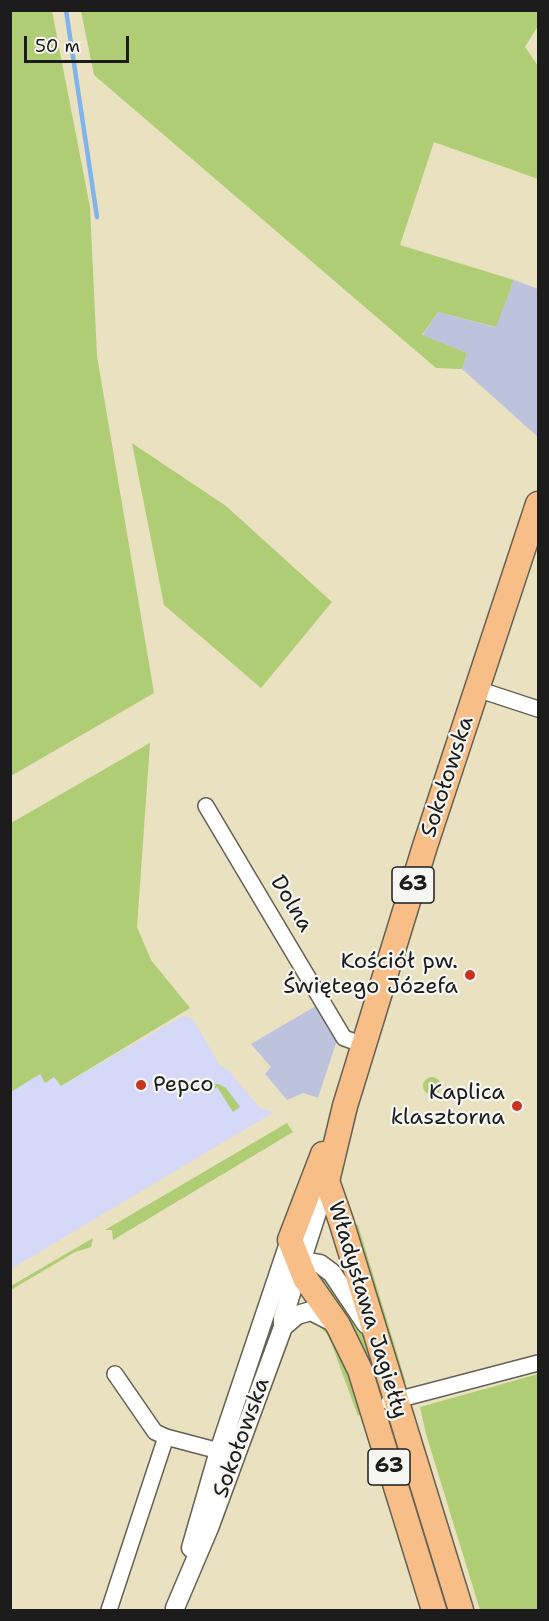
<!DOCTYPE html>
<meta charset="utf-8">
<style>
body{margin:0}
#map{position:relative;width:549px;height:1621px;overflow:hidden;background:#eae1c0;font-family:"Shantell Sans",sans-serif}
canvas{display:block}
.frame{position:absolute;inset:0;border:12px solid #1c1c1c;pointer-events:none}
.scale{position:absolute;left:24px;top:36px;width:105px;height:27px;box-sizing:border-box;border:3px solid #1c1c1c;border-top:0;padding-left:8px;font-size:18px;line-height:21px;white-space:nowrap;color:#1c1c1c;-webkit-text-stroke:4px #f6f6f2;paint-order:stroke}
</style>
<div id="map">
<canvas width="549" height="1621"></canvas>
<div class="frame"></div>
<div class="scale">50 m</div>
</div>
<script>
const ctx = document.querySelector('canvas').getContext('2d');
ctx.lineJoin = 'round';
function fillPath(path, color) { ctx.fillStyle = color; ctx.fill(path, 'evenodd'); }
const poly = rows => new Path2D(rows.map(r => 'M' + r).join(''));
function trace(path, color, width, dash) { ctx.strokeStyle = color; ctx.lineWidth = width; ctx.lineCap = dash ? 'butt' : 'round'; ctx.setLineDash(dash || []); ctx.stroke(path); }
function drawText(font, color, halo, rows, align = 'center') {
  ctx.font = font + ' "Shantell Sans",sans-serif'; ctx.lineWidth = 4.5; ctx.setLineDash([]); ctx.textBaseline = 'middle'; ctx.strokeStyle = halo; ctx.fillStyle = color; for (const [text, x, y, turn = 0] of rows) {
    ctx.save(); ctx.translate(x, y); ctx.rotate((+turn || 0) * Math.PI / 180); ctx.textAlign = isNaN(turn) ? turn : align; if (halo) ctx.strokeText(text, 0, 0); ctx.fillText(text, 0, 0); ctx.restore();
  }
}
const built = poly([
 [183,1016,193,1019,219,1064,229,1071,260,1108,274,1112,11,1269,10,1092,40,1074,54,1077,61,1086]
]);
const industrial = poly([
 [514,280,538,289,538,437,462,369,467,353,422,336,438,312,495,327],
 [319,1004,338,1037,318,1098,303,1093,287,1100,265,1074,271,1067,251,1044]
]);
const green = poly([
 [11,10,52,11,90,207,97,356,154,693,11,776],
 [81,11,538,11,538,26,525,47,538,66,538,179,434,142,400,245,514,280,496,327,438,312,422,335,467,353,462,369,436,368,94,75],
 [132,443,226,506,332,602,261,688,164,605],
 [150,743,137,927,151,960,190,1008,61,1086,54,1077,45,1083,40,1074,11,1092,11,823],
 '423 1086a9 9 0 1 1 18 0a9 9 0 1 1-18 0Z',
 [212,1084,219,1084,226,1088,240,1107,233,1112,217,1087,210,1091,207,1089],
 [287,1123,293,1132,113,1240,112,1230,105,1230],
 [351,1223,358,1225,406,1383,399,1378],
 [93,1238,91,1247,75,1252,11,1290,11,1286],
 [324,1276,357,1323,367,1342,384,1392,376,1387,321,1285],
 [313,1321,332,1330,365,1411,358,1416,332,1345,327,1334],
 [538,1374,538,1610,480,1610,426,1434,420,1407],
 [401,1443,452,1610,442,1610,393,1447]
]);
const stream = poly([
 [66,10,97,217]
]);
const minor = poly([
 [477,689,538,709],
 [206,806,344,1038,364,1045],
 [115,1374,155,1432,166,1437],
 [389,1402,538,1363],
 [109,1610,166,1437,219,1451]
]);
const tertiary = poly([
 [290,1266,309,1262,320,1264,332,1273,366,1324],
 [283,1327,297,1315,311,1311,333,1322],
 [191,1548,219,1451,290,1240],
 [175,1608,209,1528,283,1327,283,1318,327,1181]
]);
const primary = poly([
 [323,1154,290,1240,305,1278,338,1325,360,1370,434,1610],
 [461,1610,341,1221,327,1181,345,1106,425,846,538,504]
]);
const markers = [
 [470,975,6,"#c8321e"],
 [141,1085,6,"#c8321e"],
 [517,1106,6,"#c8321e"]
];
const shields = [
 [413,885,42],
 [389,1467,42]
];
const shieldNames = [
 ["63",413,885],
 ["63",389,1467]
];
const streetNames = [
 ["Sokołowska",448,777,-72],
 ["Dolna",291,904,59],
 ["Władysława Jagiełły",367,1310,73],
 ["Sokołowska",242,1438,-70]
];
const poiNames = [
 ["Kościół pw.",458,962],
 ["Świętego Józefa",458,987],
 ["Pepco",153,1085,"left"],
 ["Kaplica",505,1093],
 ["klasztorna",505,1118]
];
fillPath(built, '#d6d8f8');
fillPath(industrial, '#bec3dd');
fillPath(green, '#afcd74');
trace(stream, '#7eb3ec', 4.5);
trace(minor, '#646155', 18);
trace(tertiary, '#646155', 21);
trace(primary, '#646155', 27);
trace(minor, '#fff', 15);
trace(tertiary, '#fff', 18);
trace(primary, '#f7be88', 24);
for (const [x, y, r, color] of markers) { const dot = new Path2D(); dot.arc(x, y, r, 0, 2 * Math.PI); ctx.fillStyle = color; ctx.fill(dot); trace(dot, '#f6f6f2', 2); }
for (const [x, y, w] of shields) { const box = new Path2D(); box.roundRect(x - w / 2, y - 18, w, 36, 4.5); ctx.fillStyle = '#f6f6f2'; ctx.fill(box); trace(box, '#1c1c1c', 1.5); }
drawText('bold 21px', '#1c1c1c', null, shieldNames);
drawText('22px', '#1c1c1c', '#f6f6f2', streetNames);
drawText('22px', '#1c1c1c', '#f6f6f2', poiNames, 'right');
</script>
